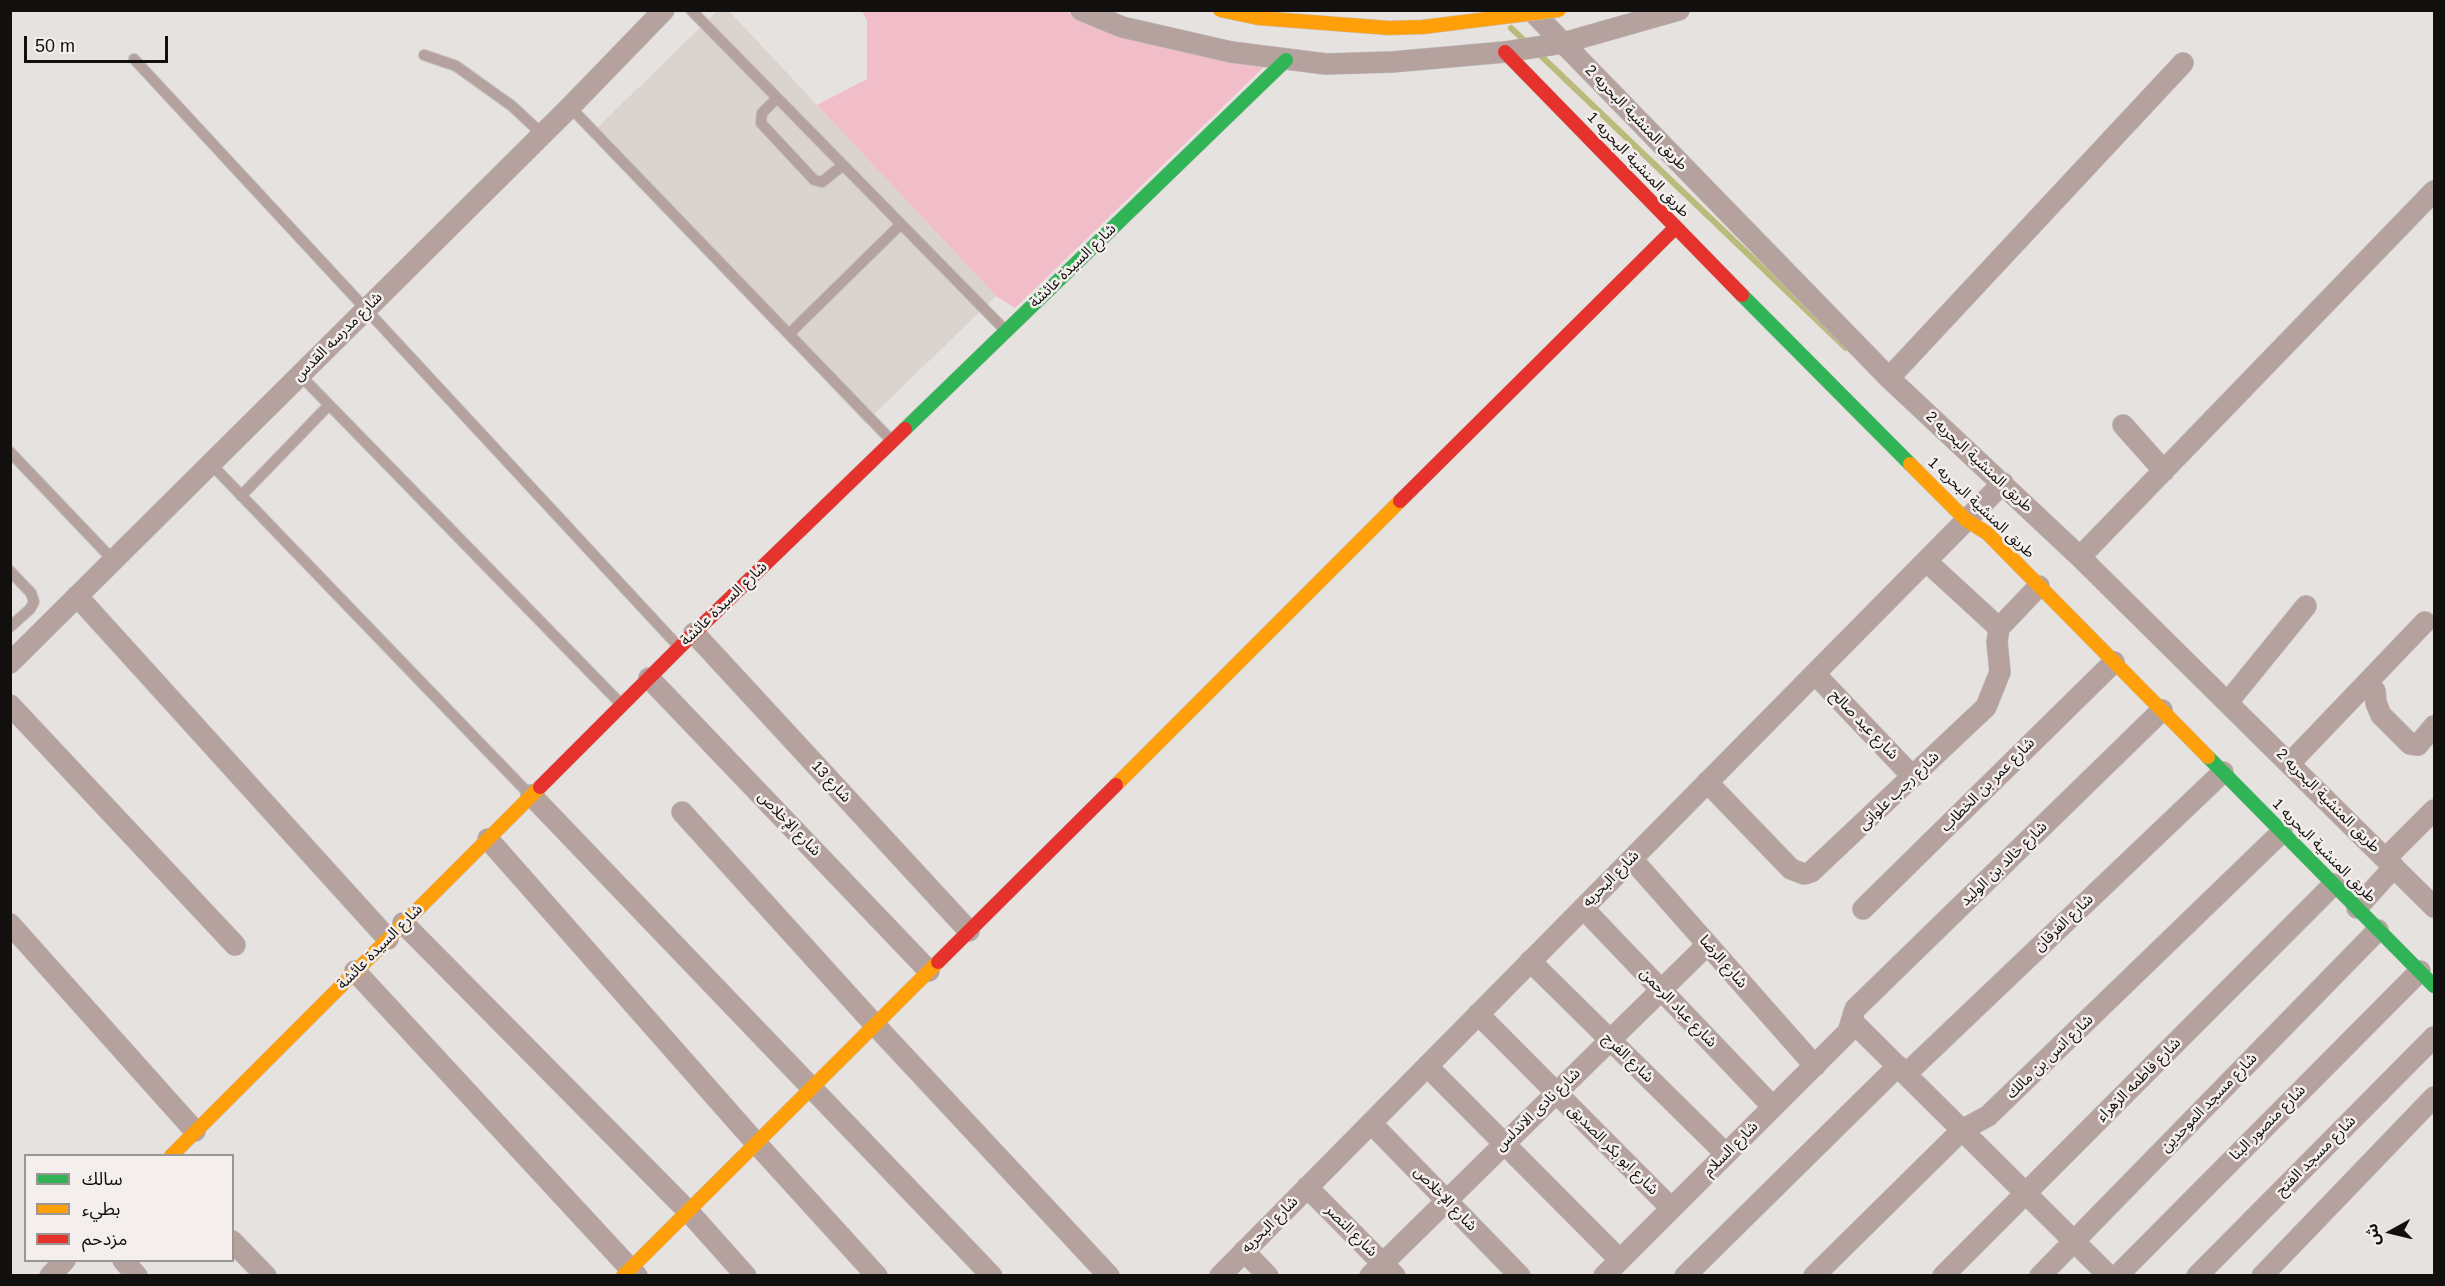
<!DOCTYPE html>
<meta charset="utf-8">
<style>
body{margin:0}
#map{position:relative;width:2445px;height:1286px;overflow:hidden;background:#e5e2e0;font-family:Arial,"Noto Sans Arabic",sans-serif}
canvas{display:block}
.frame{position:absolute;inset:0;border:12px solid #11100f;pointer-events:none}
.legend{position:absolute;left:24px;top:1154px;width:210px;height:108px;box-sizing:border-box;background:#f4efec;border:2px solid #999694;margin:0;padding:8px 10px;list-style:none;font-size:18px;color:#11100f}
.legend li{display:flex;align-items:center;gap:12px;height:30px}
.legend b{width:30px;border:2px solid #999694}
.north{position:absolute;left:2361px;top:1202px;width:60px;height:60px;-webkit-text-stroke:4px #f4efec;paint-order:stroke;rotate:262deg;font-size:16px;font-weight:700;line-height:24px;text-align:center;color:#11100f}
.north::after{content:'';display:block;margin:auto;width:21px;height:27px;background:#11100f;clip-path:polygon(50% 0,100% 100%,50% 72%,0 100%)}
.scale{position:absolute;left:24px;top:36px;width:144px;height:27px;box-sizing:border-box;border:3px solid #11100f;border-top:0;padding-left:8px;font-size:18px;line-height:21px;white-space:nowrap;color:#11100f;-webkit-text-stroke:4px #f4efec;paint-order:stroke}
</style>
<div id="map">
<canvas width="2445" height="1286"></canvas>
<div class="frame"></div>
<ul class="legend">
<li><b style="height:8px;background:#30b455"></b>سالك</li>
<li><b style="height:8px;background:#ff9f0a"></b>بطيء</li>
<li><b style="height:8px;background:#e5322d"></b>مزدحم</li>
</ul>
<div class="north">ش</div>
<div class="scale">50 m</div>
</div>
<script>
const ctx = document.querySelector('canvas').getContext('2d');
ctx.lineJoin = 'round';
function fillPath(path, color) { ctx.fillStyle = color; ctx.fill(path, 'evenodd'); }
const poly = rows => new Path2D(rows.map(r => 'M' + r).join(''));
function trace(path, color, width, dash) { ctx.strokeStyle = color; ctx.lineWidth = width; ctx.lineCap = dash ? 'butt' : 'round'; ctx.setLineDash(dash || []); ctx.stroke(path); }
function drawText(font, color, halo, rows, align = 'center') {
  ctx.font = font + ' Arial,"Noto Sans Arabic",sans-serif'; ctx.lineWidth = 5; ctx.setLineDash([]); ctx.textBaseline = 'middle'; ctx.strokeStyle = halo; ctx.fillStyle = color; for (const [text, x, y, turn = 0] of rows) {
    ctx.save(); ctx.translate(x, y); ctx.rotate((+turn || 0) * Math.PI / 180); ctx.textAlign = isNaN(turn) ? turn : align; if (halo) ctx.strokeText(text, 0, 0); ctx.fillText(text, 0, 0); ctx.restore();
  }
}
const built = poly([
 [717,11,729,11,996,296,865,423,592,133]
]);
const green = poly([
 [862,11,1062,11,1264,67,1015,308,996,296,817,105,867,79,867,21]
]);
const stream = poly([
 [1511,28,1527,43],
 [1537,52,1846,348]
]);
const lane = poly([
 [691,10,1004,329],
 [424,55,456,66,512,106,542,134],
 [134,59,679,647],
 [777,98,762,113,761,123,814,180,822,182,843,165],
 [570,107,890,439],
 [789,334,901,224],
 [300,375,620,703],
 [10,452,113,560],
 [211,464,529,794],
 [241,496,329,405],
 [10,571,31,593,34,602,30,609,10,627]
]);
const street = poly([
 [1081,10,1122,27,1231,52,1326,64,1392,62,1505,52,1563,43,1679,10],
 [1531,10,1889,378,2080,557,2434,907],
 [1889,378,2183,63],
 [2123,425,2164,471],
 [2080,557,2434,191],
 [1926,561,1999,628],
 [77,596,388,939],
 [694,633,969,931],
 [10,663,570,107,664,10],
 [1815,674,1913,777],
 [649,678,929,971],
 [2367,683,2375,691,2376,703,2381,715,2410,744,2418,745,2434,726],
 [2228,702,2306,606],
 [10,705,235,945],
 [2290,763,2425,622],
 [1707,782,1791,869,1804,874,1811,872,1986,707,2000,672,1997,642,1999,628,2039,586],
 [531,795,992,1276],
 [682,812,875,1025,1109,1276],
 [488,839,756,1143,877,1276],
 [2386,858,2434,810],
 [1632,859,1815,1066],
 [1583,908,1773,1107],
 [2357,908,2394,867],
 [1863,909,2114,662],
 [403,923,688,1211,746,1276],
 [10,924,195,1131],
 [1530,961,1726,1154],
 [355,971,637,1276],
 [1478,1014,1671,1208],
 [1852,1021,2109,1276],
 [1427,1066,1620,1260],
 [1906,1074,2223,772],
 [1371,1123,1520,1276],
 [1307,1187,1395,1276],
 [232,1241,266,1276],
 [1244,1251,1268,1276],
 [123,1260,137,1276],
 [50,1276,65,1260],
 [1220,1276,2003,483],
 [1370,1276,1707,945],
 [1604,1276,1848,1032,1855,1009,2162,710],
 [1685,1276,1898,1066],
 [1814,1276,1962,1130,1988,1116,2282,832],
 [1943,1276,2334,884],
 [2040,1276,2378,930],
 [2117,1276,2420,971],
 [2197,1276,2434,1037],
 [2262,1276,2434,1097]
]);
const fast = poly([
 [1742,295,1910,464],
 [905,429,1286,60],
 [2208,757,2434,986]
]);
const slow = poly([
 [1910,464,1966,520,1987,533,2208,757],
 [1116,785,1400,501],
 [171,1156,540,787],
 [623,1276,938,962]
]);
const jam = poly([
 [1505,52,1742,295],
 [1400,501,1675,228],
 [540,787,694,633,905,429],
 [938,962,1116,785]
]);
const slowBridge = poly([
 [1220,10,1258,18,1389,28,1423,27,1559,10]
]);
const streetNames = [
 ["طريق المنشية البحريه 2",1636,118,46],
 ["طريق المنشية البحريه 1",1638,165,46],
 ["شارع السيدة عائشة",1073,266,-44],
 ["شارع مدرسه القدس",338,337,-45],
 ["طريق المنشية البحريه 2",1979,462,43],
 ["طريق المنشية البحريه 1",1981,508,43],
 ["شارع السيدة عائشة",724,604,-44],
 ["شارع عيد صالح",1864,725,46],
 ["شارع 13",831,782,47],
 ["شارع عمر بن الخطاب",1988,785,-45],
 ["شارع رجب علوانى",1899,791,-44],
 ["طريق المنشية البحريه 2",2328,801,45],
 ["شارع الإخلاص",789,824,46],
 ["طريق المنشية البحريه 1",2324,851,45],
 ["شارع خالد بن الوليد",2004,864,-44],
 ["شارع البحريه",1611,879,-45],
 ["شارع الفرقان",2064,923,-44],
 ["شارع السيدة عائشة",380,947,-45],
 ["شارع الرضا",1723,962,49],
 ["شارع عباد الرحمن",1678,1008,46],
 ["شارع انس بن مالك",2050,1057,-44],
 ["شارع الفرج",1628,1058,44],
 ["شارع فاطمه الزهراء",2139,1080,-45],
 ["شارع مسجد الموحدين",2209,1103,-46],
 ["شارع نادى الاندلس",1538,1110,-44],
 ["شارع منصور البنا",2268,1123,-45],
 ["شارع السلام",1731,1149,-45],
 ["شارع ابو بكر الصديق",1613,1150,45],
 ["شارع مسجد الفتح",2316,1156,-45],
 ["شارع الإخلاص",1445,1199,46],
 ["شارع البحريه",1270,1225,-45],
 ["شارع النصر",1351,1231,45]
];
fillPath(built, '#dbd3ce');
fillPath(green, '#f1bdc9');
trace(stream, '#babb7a', 6);
trace(lane, '#c2c0bf', 12);
trace(street, '#c2c0bf', 22);
trace(fast, '#c2c0bf', 15);
trace(slow, '#c2c0bf', 15);
trace(jam, '#c2c0bf', 15);
trace(lane, '#b5a29f', 10);
trace(street, '#b5a29f', 21);
trace(fast, '#30b455', 14);
trace(slow, '#ff9f0a', 14);
trace(jam, '#e5322d', 14);
trace(slowBridge, '#c2c0bf', 15, []);
trace(slowBridge, '#ff9f0a', 14);
drawText('15px', '#11100f', '#f4efec', streetNames);
</script>
